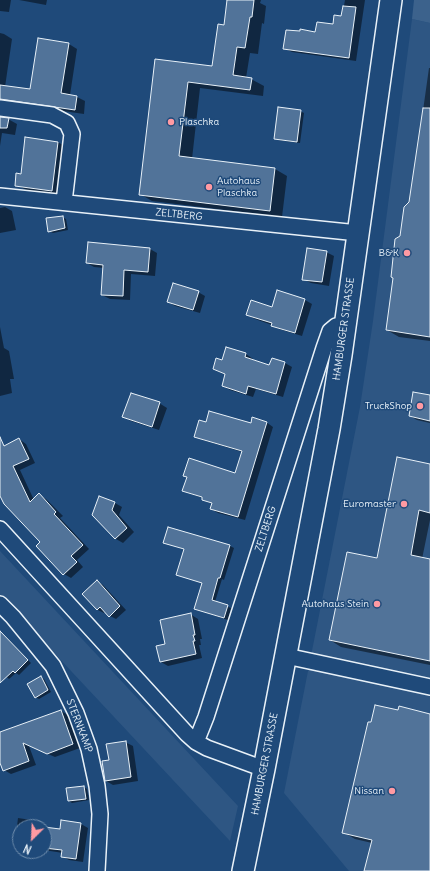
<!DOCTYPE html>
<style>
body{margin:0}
#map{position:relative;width:430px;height:871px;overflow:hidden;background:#1f4a7a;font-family:Delius,sans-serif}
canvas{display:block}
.north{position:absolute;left:12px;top:819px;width:40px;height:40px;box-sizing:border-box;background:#1f4a7a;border:1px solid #6f8dac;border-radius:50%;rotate:204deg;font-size:11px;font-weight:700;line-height:16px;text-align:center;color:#e8f1f8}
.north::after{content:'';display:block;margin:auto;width:14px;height:18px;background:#ff9aa2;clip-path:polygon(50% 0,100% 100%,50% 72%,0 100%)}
</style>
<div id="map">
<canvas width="430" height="871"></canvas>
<div class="north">N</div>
</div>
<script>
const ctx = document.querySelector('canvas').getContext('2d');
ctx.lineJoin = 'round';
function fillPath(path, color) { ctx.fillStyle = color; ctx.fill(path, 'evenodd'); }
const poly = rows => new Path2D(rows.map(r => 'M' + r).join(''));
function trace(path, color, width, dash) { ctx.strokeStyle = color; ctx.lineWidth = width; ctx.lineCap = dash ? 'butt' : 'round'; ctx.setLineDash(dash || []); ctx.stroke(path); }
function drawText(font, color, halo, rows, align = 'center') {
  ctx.font = font + ' Delius,sans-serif'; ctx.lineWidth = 3; ctx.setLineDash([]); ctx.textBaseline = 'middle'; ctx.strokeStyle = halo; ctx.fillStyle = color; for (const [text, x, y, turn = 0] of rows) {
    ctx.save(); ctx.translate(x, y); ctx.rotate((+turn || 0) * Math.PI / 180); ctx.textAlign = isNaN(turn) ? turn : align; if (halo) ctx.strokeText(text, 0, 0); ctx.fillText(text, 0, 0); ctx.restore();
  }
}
const built = poly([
 [412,19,430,23,430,871,349,871,284,793,360,407,373,321],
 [0,551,238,806,230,841,0,595]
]);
const green = poly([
 [414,0,430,0,430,23,412,19]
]);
const shadow = poly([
 [0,0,11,0,9,12,0,11],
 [19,0,47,0,46,5],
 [228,0,261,0,260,3,266,6,264,24,262,23,258,54,250,53,246,78,251,79,264,86,263,96,200,88,192,159,275,169,287,176,282,217,152,201,140,194,156,60,213,67,224,26],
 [345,0,365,0,356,61,292,52,284,48,301,33,316,33,334,25,342,17],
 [0,33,4,34,12,39,5,87,31,90,69,44,77,49,70,95,77,97,85,101,84,114,21,105,0,110],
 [429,68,430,68,430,341,399,337,387,330,401,237,410,203],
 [300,111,304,113,300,143,278,140,275,138],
 [0,116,0,118,8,119,17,124,15,135,2,133,0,146],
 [58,142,72,151,67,199,31,193,16,184,22,175],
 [5,207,12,211,16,230,0,233,0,208],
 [62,217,66,219,68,230,53,233,49,231],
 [150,249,157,253,155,276,131,274,130,300,110,299,102,295,104,268,94,267,87,263],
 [326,252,334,256,329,286,311,283,303,279],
 [198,292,205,296,200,313,175,306,168,302],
 [278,292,305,300,312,304,302,336,279,329,272,325,255,319,247,315,273,308],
 [0,327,4,348,9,351,14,379,10,379,12,393,0,396],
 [227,349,246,354,253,359,252,361,270,366,272,359,285,363,292,367,283,397,256,389,253,397,230,390,223,386,226,375,214,369,223,361],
 [430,396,430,423,417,420,410,416],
 [159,403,167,408,159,430,131,421,124,417],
 [266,422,273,427,245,520,218,513,211,509,212,504,203,498,191,494,184,490,235,474,242,452,203,440,195,436,207,423,252,424],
 [19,439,26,444,35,463,20,470,34,500,39,495,46,499,63,516,60,518,89,549,77,560,83,567,71,578,64,574,41,542,0,493,0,448],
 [430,465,430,520,422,559,430,560,430,665,341,647,330,640,378,560],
 [115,503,122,507,119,515,134,532,123,543,116,539,94,515],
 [168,528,230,546,234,548,224,580,222,579,215,602,231,608,228,620,195,609,203,583,185,550,164,542],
 [97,581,103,585,126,610,116,619,110,616,106,611,104,613,98,610,83,594],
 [190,614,198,619,202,639,200,639,201,645,199,645,202,658,168,666,161,662,166,645],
 [0,631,31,663,19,675,16,673,9,679,0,671],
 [41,677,44,679,51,692,39,699,35,697],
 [61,711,68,715,80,748,55,757,29,746,36,765,11,774,4,770,0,760,0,733],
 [398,711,430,715,430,871,366,871,372,843,355,839,343,832,372,724],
 [125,742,133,746,138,781,113,785,106,781,110,761],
 [84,787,87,789,89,800,72,803,69,801],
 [18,818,31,820,38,824,38,827,40,827,20,827,20,846,15,843],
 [81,824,88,828,83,862,69,860,62,856,63,853,44,850,44,828,61,830]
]);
const building = poly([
 [227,0,254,0,252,17,250,17,245,48,237,47,233,75,252,78,250,90,188,82,179,156,275,168,270,211,139,195,155,59,212,66,218,24,224,25,227,0],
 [343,6,356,7,349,58,283,49,286,30,300,31,300,29,315,32,317,22,333,24,334,15,341,16,343,6],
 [38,38,69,43,61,93,77,96,75,110,0,99,0,85,30,89,38,38],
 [278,107,301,110,297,142,274,139,278,107],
 [423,108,430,108,430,337,386,330,393,278,391,277,395,239,400,236,404,207,409,202,423,108],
 [0,117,9,118,7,128,0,128,0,117],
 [25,137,58,142,52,191,15,186,16,173,21,174,25,137],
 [63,216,65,228,48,232,46,218,63,216],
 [88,242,150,248,148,272,124,270,123,296,101,295,103,265,86,263,88,242],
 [307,248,327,251,322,282,302,280,307,248],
 [173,283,199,291,193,310,167,302,173,283],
 [277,290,305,299,295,333,271,326,272,323,246,315,251,300,272,307,277,290],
 [226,347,246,353,245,357,269,365,272,358,285,362,276,394,248,386,246,394,222,386,225,374,213,369,216,358,222,360,226,347],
 [413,392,430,395,430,421,409,416,413,392],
 [131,393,160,402,152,427,122,417,131,393],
 [209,411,251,423,252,417,267,422,238,517,210,509,212,503,202,500,202,497,182,491,187,477,183,476,189,458,235,473,242,451,194,437,199,420,206,422,209,411],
 [0,437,4,446,19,438,29,459,13,466,30,502,39,493,56,512,54,514,83,545,71,556,77,562,63,575,36,546,40,542,4,504,0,496,0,437],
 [397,457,430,464,430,513,419,510,411,555,430,559,430,661,329,640,347,552,377,558,397,457],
 [99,496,115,502,112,510,127,528,115,539,92,515,99,496],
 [168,527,230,545,220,578,218,578,212,600,228,605,224,618,194,609,202,583,176,575,184,549,163,543,168,527],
 [97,580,120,606,109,617,100,607,97,610,82,594,97,580],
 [191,613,195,635,193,635,195,641,193,641,196,654,160,662,156,646,165,644,160,620,191,613],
 [0,631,28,660,15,673,13,671,0,683,0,631],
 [41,676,48,690,35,698,27,684,41,676],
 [375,705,398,710,399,706,430,714,430,871,364,871,372,840,342,833,368,722,371,722,375,705],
 [61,710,73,744,47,754,23,743,29,761,3,771,0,763,0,732,61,710],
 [126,741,131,777,105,781,102,761,109,760,106,744,126,741],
 [84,786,86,799,68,801,66,788,84,786],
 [61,820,81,823,76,859,61,857,62,850,44,848,44,827,60,829,61,820]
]);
const street = poly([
 [0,108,52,115,67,123,72,134,64,202],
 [0,196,358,233],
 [0,529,187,734,196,742,207,748,264,769],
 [0,604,13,617,53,666,76,713,89,749,97,786,100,814,97,871],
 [286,656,430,687],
 [196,742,206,717,324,348,330,331,336,326,345,325]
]);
const secondary = poly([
 [243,871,264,769,329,429,341,355,391,0]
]);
const markers = [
 [171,122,4,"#ff9aa2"],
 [209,187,4,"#ff9aa2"],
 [407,253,4,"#ff9aa2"],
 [420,406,4,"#ff9aa2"],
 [404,504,4,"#ff9aa2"],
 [377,604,4,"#ff9aa2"],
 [392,791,4,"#ff9aa2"]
];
const poiNames = [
 ["Plaschka",179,122,"left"],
 ["Autohaus",217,181,"left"],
 ["Plaschka",217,193,"left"],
 ["B&K",399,253],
 ["TruckShop",412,406],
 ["Euromaster",396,504],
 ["Autohaus Stein",369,604],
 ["Nissan",384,791]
];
const streetNames = [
 ["ZELTBERG",179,215,6],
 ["HAMBURGER STRASSE",344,329,-82],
 ["ZELTBERG",266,529,-72],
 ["STERNKAMP",79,726,69],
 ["HAMBURGER STRASSE",265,764,-79]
];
fillPath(built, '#2e5683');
fillPath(green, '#3c628c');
fillPath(shadow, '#0007');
fillPath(building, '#517399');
trace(building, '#e8f1f8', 1);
trace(street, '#e8f1f8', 18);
trace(secondary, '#e8f1f8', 24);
trace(street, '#1f4a7a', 15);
trace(secondary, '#1f4a7a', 21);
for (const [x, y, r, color] of markers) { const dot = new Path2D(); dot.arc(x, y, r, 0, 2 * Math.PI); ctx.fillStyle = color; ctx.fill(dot); trace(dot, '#1f4a7a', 1.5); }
drawText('10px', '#e8f1f8', '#1f4a7a', poiNames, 'right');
drawText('10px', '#e8f1f8', '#1f4a7a', streetNames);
</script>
